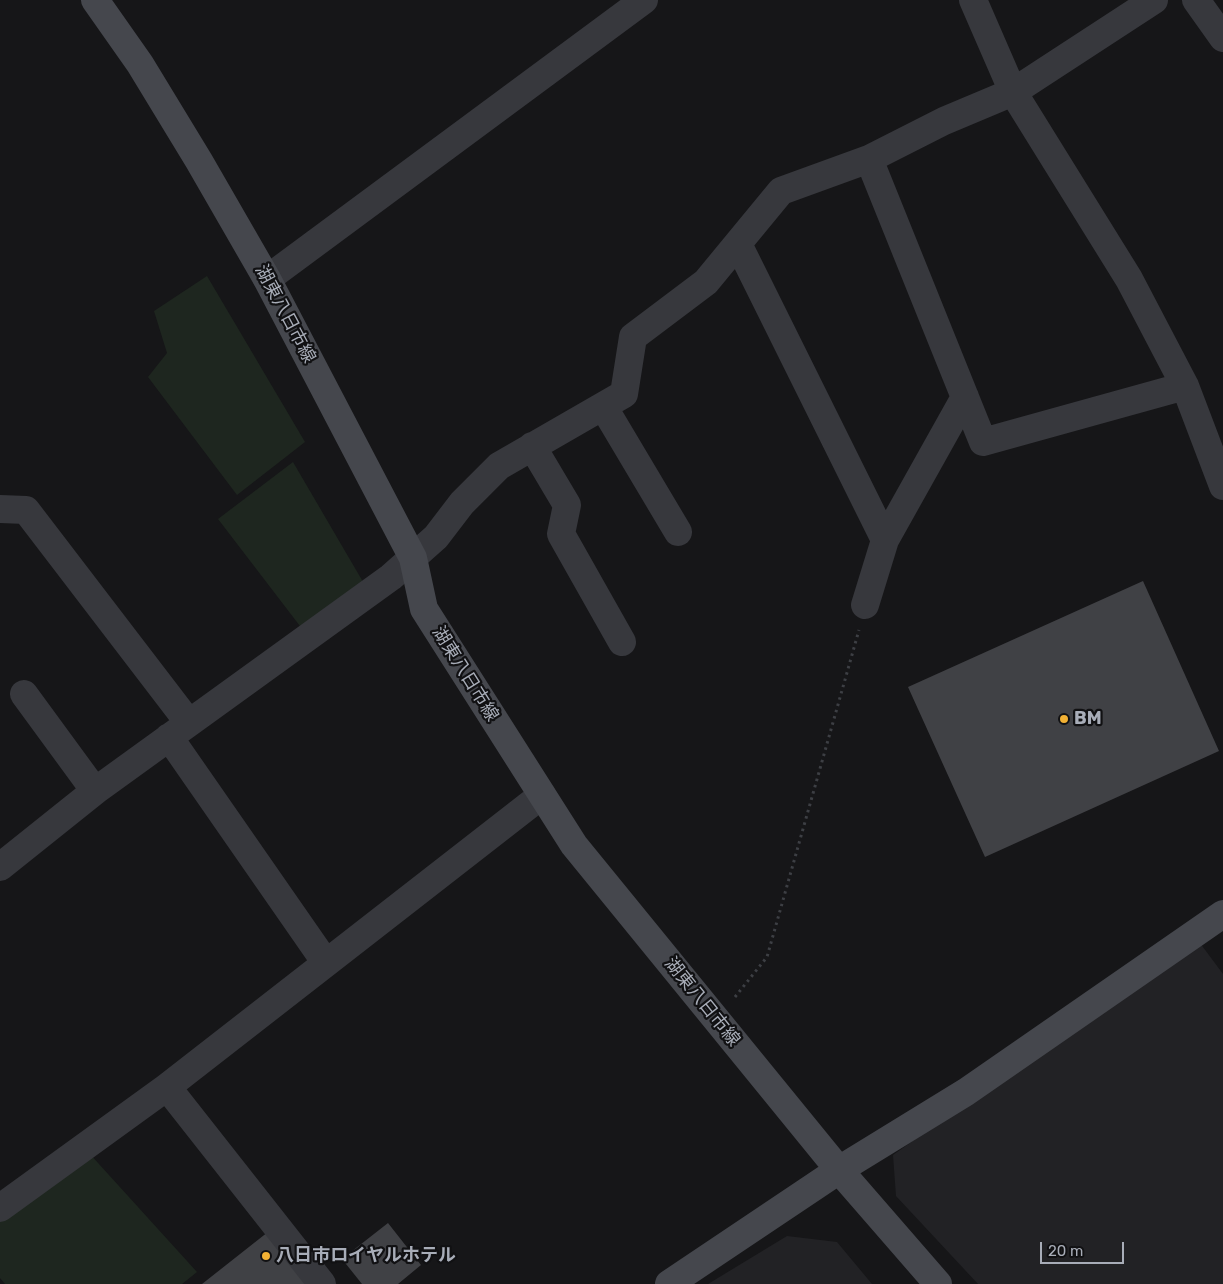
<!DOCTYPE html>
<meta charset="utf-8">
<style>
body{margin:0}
#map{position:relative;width:1223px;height:1284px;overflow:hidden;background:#161618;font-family:Rubik,sans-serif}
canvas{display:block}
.scale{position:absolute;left:1040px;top:1242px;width:84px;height:22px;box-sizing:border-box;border:2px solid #a8adb8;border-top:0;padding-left:6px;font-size:15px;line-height:18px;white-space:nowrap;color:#a8adb8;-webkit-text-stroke:4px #111113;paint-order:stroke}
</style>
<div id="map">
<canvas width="1223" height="1284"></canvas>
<div class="scale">20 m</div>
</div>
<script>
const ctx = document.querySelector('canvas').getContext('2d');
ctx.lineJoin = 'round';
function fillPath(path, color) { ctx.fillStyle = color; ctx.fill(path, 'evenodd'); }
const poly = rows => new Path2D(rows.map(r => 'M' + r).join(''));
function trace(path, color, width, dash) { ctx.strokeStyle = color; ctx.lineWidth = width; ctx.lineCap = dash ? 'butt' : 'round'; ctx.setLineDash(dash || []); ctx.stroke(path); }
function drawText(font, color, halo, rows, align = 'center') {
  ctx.font = font + ' Rubik,"Noto Sans JP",sans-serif'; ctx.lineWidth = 4.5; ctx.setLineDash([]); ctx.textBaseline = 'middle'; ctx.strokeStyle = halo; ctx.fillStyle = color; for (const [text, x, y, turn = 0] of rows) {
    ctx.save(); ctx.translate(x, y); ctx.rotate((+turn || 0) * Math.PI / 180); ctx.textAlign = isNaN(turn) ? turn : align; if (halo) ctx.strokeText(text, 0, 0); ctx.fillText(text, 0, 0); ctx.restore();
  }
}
const built = poly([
 [1197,939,1223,974,1223,1284,978,1284,896,1196,893,1155],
 [787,1236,837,1242,872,1284,708,1284]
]);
const green = poly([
 [207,276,305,442,237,495,148,377,167,353,154,311],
 [293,462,366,587,303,630,218,519],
 [89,1153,197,1272,182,1284,5,1284,0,1278,0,1217]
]);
const building = poly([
 [1143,581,1219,751,985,857,908,687],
 [388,1223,421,1265,398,1284,362,1284,342,1259],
 [273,1228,317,1284,202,1284]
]);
const path = poly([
 [735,997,767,957,859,630]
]);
const street = poly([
 [973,0,1013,92,1129,279,1185,386,1223,486],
 [1196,0,1223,38],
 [869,159,983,442,1185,386],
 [738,244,885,540],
 [267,279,644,0],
 [603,406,678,532],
 [532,446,567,505,561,534,622,642],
 [0,509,26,510,189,723],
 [865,605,885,540,965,397],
 [24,694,95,791],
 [169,737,326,963],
 [0,867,95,791,391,577,436,537,462,503,499,466,624,394,633,337,706,282,781,191,869,159,944,121,1013,92,1154,0],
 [167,1087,322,1284],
 [0,1208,167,1087,542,795]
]);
const secondary = poly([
 [95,0,140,64,199,161,267,279,413,558,424,609,574,845,839,1170,938,1284],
 [669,1284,839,1170,966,1092,1223,914]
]);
const markers = [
 [1064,719,5,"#f2b134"],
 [266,1256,5,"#f2b134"]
];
const streetNames = [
 ["湖東八日市線",285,314,62],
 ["湖東八日市線",465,674,58],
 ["湖東八日市線",702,1002,51]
];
const poiNames = [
 ["BM",1074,719],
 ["八日市ロイヤルホテル",276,1256]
];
fillPath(built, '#222225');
fillPath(green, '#1e261f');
fillPath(building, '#404145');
trace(path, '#3d3f44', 3, [2.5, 4]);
trace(street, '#37383d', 28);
trace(secondary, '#45474d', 28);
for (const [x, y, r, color] of markers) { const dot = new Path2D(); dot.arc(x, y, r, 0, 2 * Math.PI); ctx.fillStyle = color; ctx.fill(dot); trace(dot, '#111113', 2); }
drawText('18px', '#a8adb8', '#111113', streetNames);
drawText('bold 18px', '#a8adb8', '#111113', poiNames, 'left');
</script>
